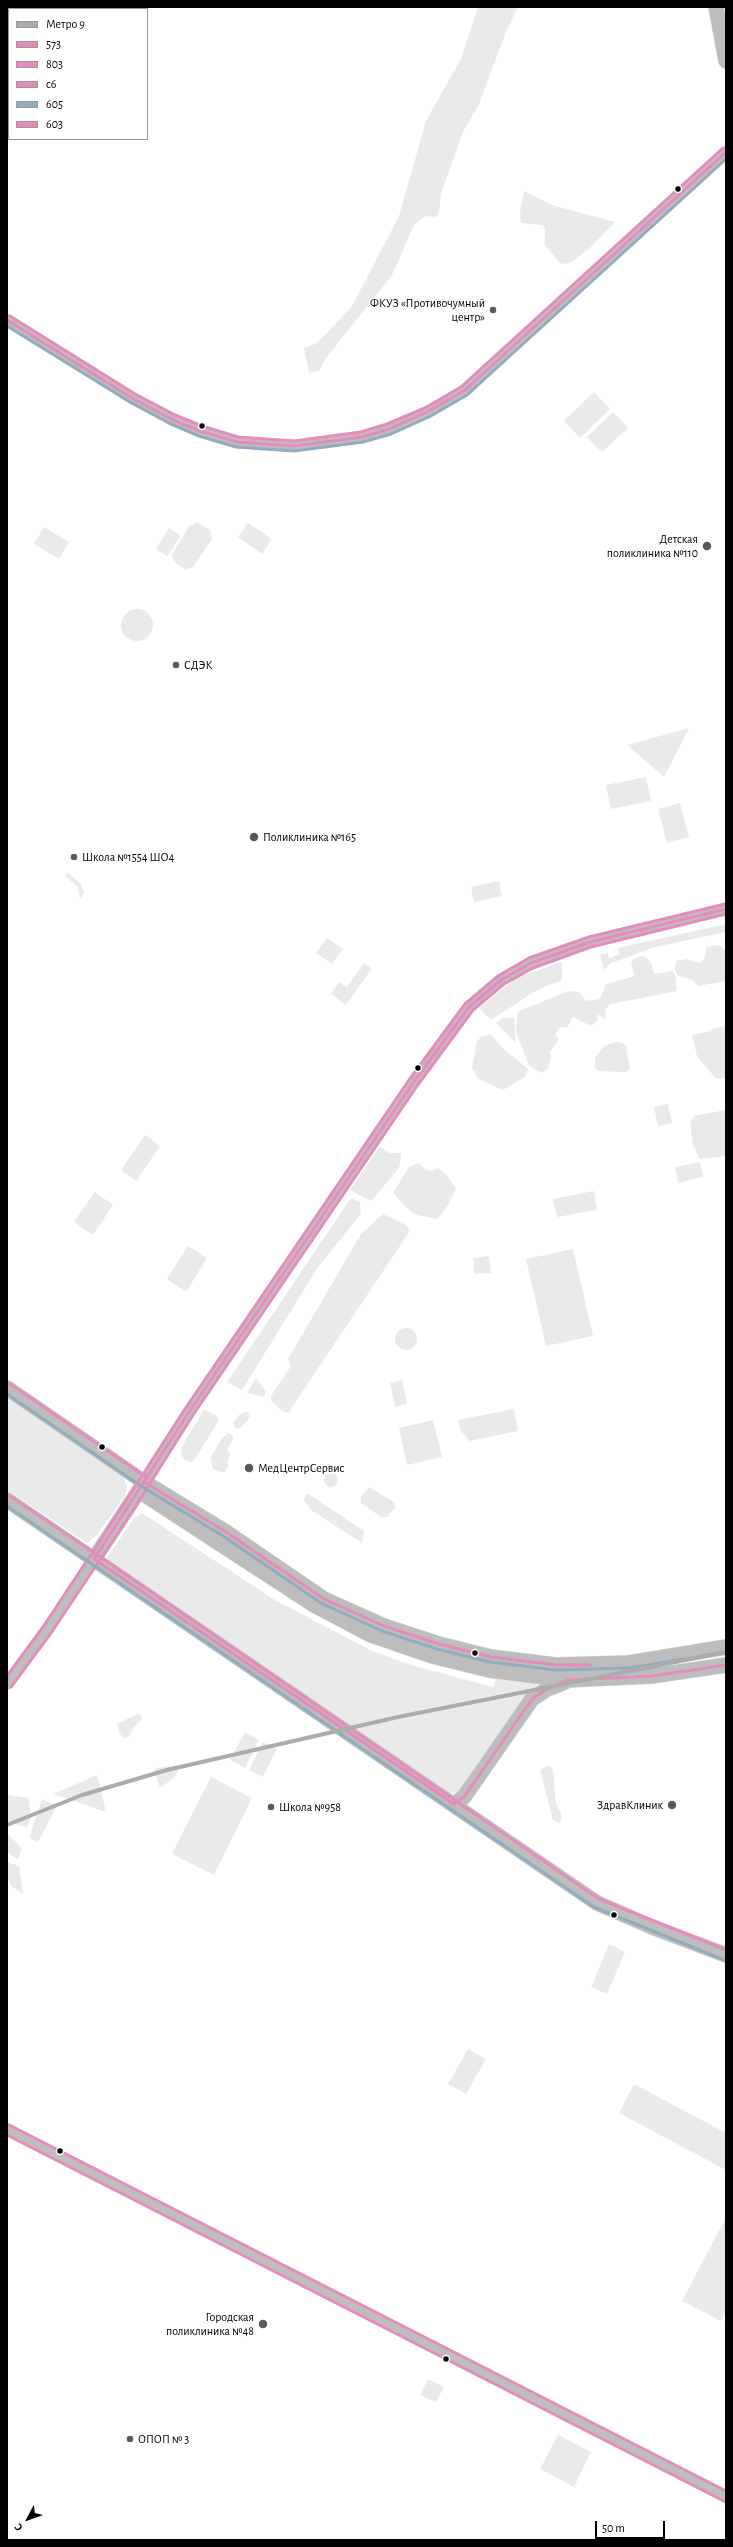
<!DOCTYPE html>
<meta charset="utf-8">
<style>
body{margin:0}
#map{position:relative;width:733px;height:2547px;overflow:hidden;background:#fff;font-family:"Alegreya Sans",sans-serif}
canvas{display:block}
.frame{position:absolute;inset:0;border:8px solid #000;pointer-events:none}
.legend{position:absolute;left:8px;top:8px;width:140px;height:132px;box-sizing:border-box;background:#fff;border:1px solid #999;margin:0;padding:5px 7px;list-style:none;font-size:12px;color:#000}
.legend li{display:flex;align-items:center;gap:8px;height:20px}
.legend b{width:20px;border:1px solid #999}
.north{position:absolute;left:8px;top:2499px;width:40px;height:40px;-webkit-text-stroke:3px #fff;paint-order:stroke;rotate:229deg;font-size:11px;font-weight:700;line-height:16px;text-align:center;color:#000}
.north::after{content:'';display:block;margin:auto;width:14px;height:18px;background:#000;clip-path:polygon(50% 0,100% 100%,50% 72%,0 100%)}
.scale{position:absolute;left:595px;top:2521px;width:70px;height:18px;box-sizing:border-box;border:2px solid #000;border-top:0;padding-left:5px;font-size:12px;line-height:14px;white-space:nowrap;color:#000;-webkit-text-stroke:3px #fff;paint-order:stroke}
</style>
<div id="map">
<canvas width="733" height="2547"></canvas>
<div class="frame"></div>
<ul class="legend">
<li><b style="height:5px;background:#adacac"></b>Метро 9</li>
<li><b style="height:5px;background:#e68bbd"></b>573</li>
<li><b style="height:5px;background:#e68bbd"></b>803</li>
<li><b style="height:5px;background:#e68bbd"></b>с6</li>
<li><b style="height:5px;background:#92acbf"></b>605</li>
<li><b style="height:5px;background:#e68bbd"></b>603</li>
</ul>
<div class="north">С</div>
<div class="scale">50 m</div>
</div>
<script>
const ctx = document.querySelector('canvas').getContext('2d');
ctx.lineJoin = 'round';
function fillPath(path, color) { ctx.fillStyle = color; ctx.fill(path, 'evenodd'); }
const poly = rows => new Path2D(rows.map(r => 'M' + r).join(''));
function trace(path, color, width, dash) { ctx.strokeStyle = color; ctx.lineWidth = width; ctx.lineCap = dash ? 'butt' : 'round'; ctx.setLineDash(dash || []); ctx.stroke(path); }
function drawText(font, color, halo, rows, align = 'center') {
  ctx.font = font + ' "Alegreya Sans",sans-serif'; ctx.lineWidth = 3.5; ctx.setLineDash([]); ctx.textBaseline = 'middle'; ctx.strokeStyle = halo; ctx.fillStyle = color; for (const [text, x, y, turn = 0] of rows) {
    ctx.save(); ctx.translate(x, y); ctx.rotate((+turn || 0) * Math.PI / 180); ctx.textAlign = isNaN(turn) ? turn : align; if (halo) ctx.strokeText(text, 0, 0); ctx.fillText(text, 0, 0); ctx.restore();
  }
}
const green = poly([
 [478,7,518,7,506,32,479,104,463,132,441,194,439,213,436,217,426,216,414,225,392,275,326,358,319,371,309,373,304,348,315,344,326,334,352,306,399,216,426,121,461,59],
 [524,191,555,206,615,222,589,249,570,263,561,264,545,245,545,228,542,225,521,223,520,213],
 [594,392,610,409,580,438,564,421],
 [613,412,628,428,602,452,587,437],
 [197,522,210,530,212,539,193,567,186,570,175,563,172,555,189,526],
 [248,523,272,539,262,554,238,537],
 [44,527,69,542,59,559,34,544],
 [169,528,181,536,167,556,156,549],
 '121 625a16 16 0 1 1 32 0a16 16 0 1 1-32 0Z',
 [689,728,664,777,627,745],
 [646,777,651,801,611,809,606,785],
 [680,803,689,837,667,843,658,809],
 [67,872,81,884,84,892,80,900,78,887,65,876],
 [499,881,502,896,474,902,471,887],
 [726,924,726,932,655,947,611,963,604,970,600,955,608,953,609,958,619,954,618,948],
 [327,938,343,949,332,964,316,953],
 [714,945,721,946,726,951,726,981,698,986,693,980,678,976,675,970,676,961,686,959,700,963,705,958,706,947],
 [641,956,645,956,651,962,654,974,672,971,676,977,677,991,611,1004,605,1009,606,1020,597,1014,598,1020,591,1026,573,1017,567,1028,560,1027,555,1035,559,1039,549,1053,551,1056,548,1069,542,1073,529,1066,516,1032,517,1012,568,991,579,992,586,1001,600,999,606,984,632,977,634,974,631,964,633,959],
 [562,962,562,980,537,990,491,1020,479,1008,516,978],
 [364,963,372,968,346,1005,331,994,339,982,347,987],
 [502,1018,514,1018,516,1043,496,1023],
 [726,1026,726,1078,716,1079,697,1056,692,1035,711,1031,715,1049,711,1029],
 [490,1034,506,1051,528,1069,525,1077,503,1090,478,1079,472,1068,477,1041,482,1036],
 [616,1042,623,1043,626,1046,630,1069,625,1072,598,1071,595,1068,595,1058,604,1046],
 [668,1104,672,1123,658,1126,654,1107],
 [726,1110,726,1156,700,1159,693,1146,690,1122,694,1116],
 [145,1135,160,1146,136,1181,121,1170],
 [379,1147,390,1153,401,1153,401,1157,399,1168,371,1201,350,1190],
 [700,1162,703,1177,678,1183,675,1167],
 [419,1163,426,1170,432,1171,438,1168,447,1175,456,1189,447,1207,437,1219,413,1214,393,1193,409,1167],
 [594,1191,597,1210,557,1217,553,1199],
 [95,1192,113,1205,93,1235,74,1222],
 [351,1198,360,1202,361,1214,318,1267,242,1390,227,1382],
 [383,1214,406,1225,410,1231,288,1413,282,1411,271,1401,271,1396,291,1366,288,1359,361,1234],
 [188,1246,207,1258,186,1292,167,1279],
 [573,1249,593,1336,546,1346,526,1259],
 [489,1256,491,1273,475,1274,473,1258],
 '395 1339a11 11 0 1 1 22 0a11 11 0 1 1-22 0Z',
 [256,1378,266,1392,263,1397,247,1393],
 [402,1380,407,1404,395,1407,390,1383],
 [7,1397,123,1476,127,1487,125,1496,97,1535,87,1543,7,1490],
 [514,1409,518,1431,469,1441,460,1429,458,1420],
 [204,1410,216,1415,219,1420,195,1459,191,1462,185,1460,181,1455,182,1446],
 [245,1412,249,1413,250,1417,241,1428,236,1429,233,1423,240,1414],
 [433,1420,442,1457,407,1465,399,1428],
 [229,1433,234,1437,227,1450,231,1454,227,1463,229,1466,225,1472,221,1472,213,1469,210,1458,222,1438],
 '324 1480a7 7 0 1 1 14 0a7 7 0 1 1-14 0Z',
 [369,1487,394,1502,395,1507,388,1517,381,1517,361,1503,361,1496],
 [307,1493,364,1531,362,1543,311,1510,304,1500],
 [142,1513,275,1600,370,1650,411,1665,493,1687,497,1676,538,1683,461,1792,450,1794,107,1561,108,1556,134,1518],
 [137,1714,141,1715,142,1719,134,1727,129,1737,123,1738,119,1732,117,1724],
 [245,1732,259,1740,245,1768,230,1760],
 [263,1742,277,1749,263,1777,249,1770],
 [549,1765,553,1770,556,1804,562,1815,560,1823,553,1820,540,1770],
 [173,1766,179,1769,174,1778,160,1788,154,1771,156,1768],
 [97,1775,106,1812,53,1794],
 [211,1777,252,1798,214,1875,172,1854],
 [7,1795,29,1798,31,1817,27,1828,7,1821],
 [42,1799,57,1806,38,1842,29,1838],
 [7,1833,22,1848,18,1860,7,1852],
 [7,1862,19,1866,23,1894,11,1886,7,1874],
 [609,1944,625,1952,607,1994,591,1987],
 [468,2049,486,2059,466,2094,448,2084],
 [634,2084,726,2133,726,2170,619,2113],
 [726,2217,726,2311,721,2321,682,2301],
 [428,2379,444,2387,436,2402,420,2395],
 [558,2435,591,2452,574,2487,540,2469]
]);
const minor = poly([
 [7,320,132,398,173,420,200,431,237,442,294,446,362,437,389,429,427,412,464,391,726,152],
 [144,1482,189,1412,413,1083,469,1007,501,980,531,963,590,942,726,909],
 [7,1684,47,1630,94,1559],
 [7,2129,726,2497]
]);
const major = poly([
 [716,7,726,61],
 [7,1388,144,1482,226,1532,324,1599,384,1626,439,1644,491,1657,556,1665,628,1663,726,1647],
 [139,1491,314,1605,371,1635,432,1656,489,1670,568,1680,652,1676,726,1665],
 [7,1500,597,1903,652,1927,726,1955],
 [94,1559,144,1483],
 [454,1804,464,1797,532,1699,547,1689,565,1682]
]);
const bus1 = poly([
 [7,320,132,398,173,420,200,431,237,442,294,446,362,437,389,429,427,412,464,391,726,152],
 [726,909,590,942,531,963,501,980,469,1007,413,1083,189,1412,94,1559,454,1804,464,1797,532,1699,547,1689,568,1680,652,1676,726,1665],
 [144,1482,226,1532,324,1599,384,1626,439,1644,491,1657,556,1665,590,1665]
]);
const bus2 = poly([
 [11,1687,51,1633,132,1512,193,1415,417,1086,473,1010,504,984,533,968,591,947,726,914],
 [7,2135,724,2501]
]);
const bus3 = poly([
 [10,316,135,394,175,415,202,426,238,437,294,441,361,432,387,424,425,408,461,387,723,148],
 [7,1676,43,1627,90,1556,96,1554,599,1899,726,1950],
 [9,2125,726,2491]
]);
const bus4 = poly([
 [7,326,130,402,171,424,199,436,236,447,294,451,363,442,391,434,429,417,467,395,726,159],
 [7,1394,141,1486,223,1536,321,1603,382,1631,437,1649,490,1662,556,1670,629,1668,726,1652],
 [7,1506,594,1907,724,1960]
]);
const bus5 = poly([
 [10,1384,147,1478],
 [10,1496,93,1552,185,1409,409,1080,465,1004,498,976,529,958,589,937,725,904]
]);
const metro1 = poly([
 [7,1825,82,1795,167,1770,398,1717,726,1652]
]);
const markers = [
 [678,189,3.5,"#000"],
 [493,310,4,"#595959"],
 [202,426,3.5,"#000"],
 [707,546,5,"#595959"],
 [176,665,4,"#595959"],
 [254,837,5,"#595959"],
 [74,857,4,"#595959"],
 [418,1068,3.5,"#000"],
 [102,1447,3.5,"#000"],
 [249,1468,5,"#595959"],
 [475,1653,3.5,"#000"],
 [672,1805,5,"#595959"],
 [271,1807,4,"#595959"],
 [614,1915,3.5,"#000"],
 [60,2151,3.5,"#000"],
 [263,2324,5,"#595959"],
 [446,2359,3.5,"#000"],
 [130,2439,4,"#595959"]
];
const poiNames = [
 ["ФКУЗ «Противочумный",485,303,"right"],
 ["центр»",485,317,"right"],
 ["Детская",698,539,"right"],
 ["поликлиника №110",698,553,"right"],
 ["СДЭК",184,665],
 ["Поликлиника №165",263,837],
 ["Школа №1554 ШО4",82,857],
 ["МедЦентрСервис",258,1468],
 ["ЗдравКлиник",663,1805,"right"],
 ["Школа №958",279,1807],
 ["Городская",254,2317,"right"],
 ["поликлиника №48",254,2331,"right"],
 ["ОПОП № 3",138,2439]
];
fillPath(green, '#eaeaea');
trace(major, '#dbdbdb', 16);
trace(minor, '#bebebe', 12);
trace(major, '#bdbdbd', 15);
trace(bus1, '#e68bbd', 3);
trace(bus2, '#e68bbd', 3);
trace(bus3, '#e68bbd', 3);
trace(bus4, '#92acbf', 3);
trace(bus5, '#e68bbd', 3);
trace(metro1, '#adacac', 4);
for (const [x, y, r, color] of markers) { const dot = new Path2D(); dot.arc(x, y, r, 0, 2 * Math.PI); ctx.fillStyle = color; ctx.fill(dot); trace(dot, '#fff', 1.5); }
drawText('12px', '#000', '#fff', poiNames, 'left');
</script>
